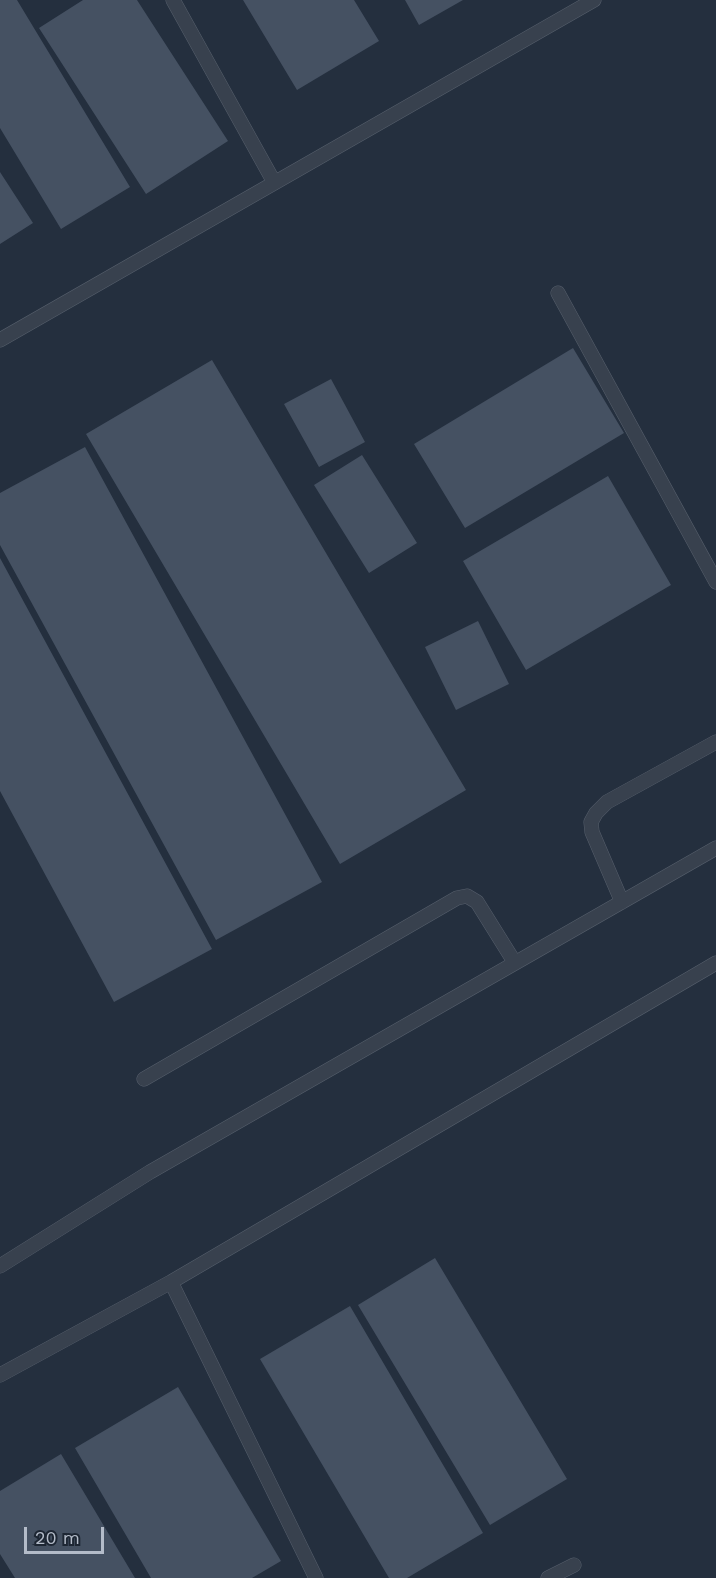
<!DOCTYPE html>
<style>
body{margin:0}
#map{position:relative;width:716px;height:1578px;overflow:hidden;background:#242f3e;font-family:"Work Sans",sans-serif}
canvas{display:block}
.scale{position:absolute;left:24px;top:1527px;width:80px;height:27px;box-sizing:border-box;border:3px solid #b4bcc9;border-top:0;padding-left:8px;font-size:18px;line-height:21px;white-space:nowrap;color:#b4bcc9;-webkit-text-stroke:4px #1d2633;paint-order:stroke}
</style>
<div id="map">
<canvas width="716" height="1578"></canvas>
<div class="scale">20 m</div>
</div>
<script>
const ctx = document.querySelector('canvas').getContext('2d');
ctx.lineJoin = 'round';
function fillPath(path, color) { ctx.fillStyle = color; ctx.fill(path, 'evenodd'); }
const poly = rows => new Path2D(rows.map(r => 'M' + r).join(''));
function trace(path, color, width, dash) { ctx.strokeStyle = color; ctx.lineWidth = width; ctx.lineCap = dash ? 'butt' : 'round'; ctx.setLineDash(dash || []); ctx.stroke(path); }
const building = poly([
 [0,0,17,0,130,187,61,229,0,128],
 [83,0,137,0,228,141,146,194,39,28],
 [243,0,354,0,379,41,297,90],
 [405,0,463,0,419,25],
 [0,172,33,223,0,244],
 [573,348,624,433,465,528,414,444],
 [212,360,466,790,340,864,86,434],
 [331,379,365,442,319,467,284,404],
 [85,447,322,882,216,940,0,545,0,493],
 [362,455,417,543,369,573,314,485],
 [608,476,671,585,526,670,463,561],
 [0,558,212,949,114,1002,0,791],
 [478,621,509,684,456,710,425,647],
 [435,1258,567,1479,490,1525,358,1305],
 [350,1306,483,1533,407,1578,389,1578,260,1359],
 [178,1387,281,1561,252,1578,151,1578,75,1448],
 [61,1454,135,1578,15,1578,0,1554,0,1491]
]);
const service = poly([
 [173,0,274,182],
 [558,293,716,582],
 [0,340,594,0],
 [622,902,592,832,591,822,596,813,607,802,716,742],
 [144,1079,457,898,467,896,477,902,515,963],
 [0,1266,150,1172,716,848],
 [171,1282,316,1578],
 [0,1375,171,1282,716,963],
 [548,1578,574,1565]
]);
fillPath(building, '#455162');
trace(service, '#565f6c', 15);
trace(service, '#38414e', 14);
</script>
